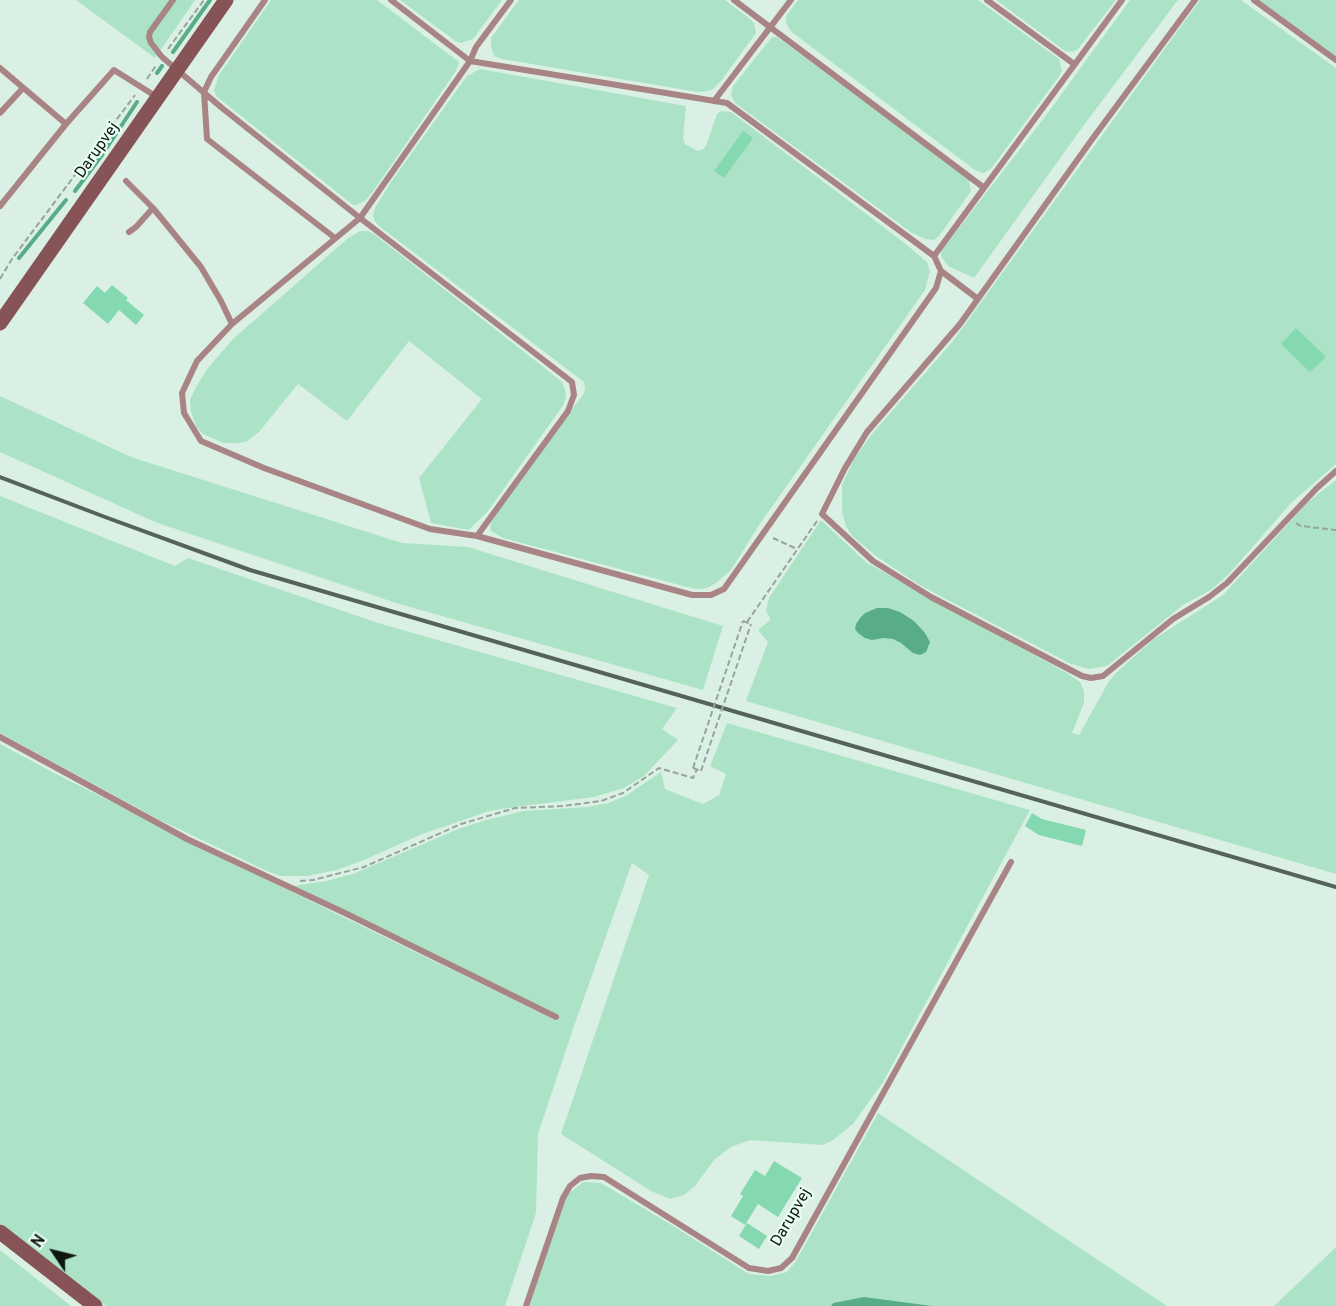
<!DOCTYPE html>
<style>
body{margin:0}
#map{position:relative;width:1336px;height:1306px;overflow:hidden;background:#dbf0e5;font-family:Overpass,sans-serif}
canvas{display:block}
.north{position:absolute;left:24px;top:1222px;width:60px;height:60px;-webkit-text-stroke:4px #e8fef2;paint-order:stroke;rotate:305deg;font-size:16px;font-weight:700;line-height:24px;text-align:center;color:#0f1612}
.north::after{content:'';display:block;margin:auto;width:21px;height:27px;background:#0f1612;clip-path:polygon(50% 0,100% 100%,50% 72%,0 100%)}
</style>
<div id="map">
<canvas width="1336" height="1306"></canvas>
<div class="north">N</div>
</div>
<script>
const ctx = document.querySelector('canvas').getContext('2d');
ctx.lineJoin = 'round';
function fillPath(path, color) { ctx.fillStyle = color; ctx.fill(path, 'evenodd'); }
const poly = rows => new Path2D(rows.map(r => 'M' + r).join(''));
function trace(path, color, width, dash) { ctx.strokeStyle = color; ctx.lineWidth = width; ctx.lineCap = dash ? 'butt' : 'round'; ctx.setLineDash(dash || []); ctx.stroke(path); }
function drawText(font, color, halo, rows, align = 'center') {
  ctx.font = font + ' Overpass,sans-serif'; ctx.lineWidth = 4.5; ctx.setLineDash([]); ctx.textBaseline = 'middle'; ctx.strokeStyle = halo; ctx.fillStyle = color; for (const [text, x, y, turn = 0] of rows) {
    ctx.save(); ctx.translate(x, y); ctx.rotate((+turn || 0) * Math.PI / 180); ctx.textAlign = isNaN(turn) ? turn : align; if (halo) ctx.strokeText(text, 0, 0); ctx.fillText(text, 0, 0); ctx.restore();
  }
}
const green = poly([
 [76,0,195,0,155,58],
 [271,0,377,0,459,62,456,71,372,193,365,201,356,205,353,205,216,96,214,90,219,75],
 [400,0,502,0,473,39,461,43,455,41,450,37],
 [519,0,725,0,749,18,754,23,756,33,721,81,713,89,708,91,698,92,502,59,494,56,491,47,491,38],
 [798,0,978,0,1059,59,1062,71,1060,75,991,169,984,173,979,172,975,170,793,33,789,29,786,22,786,16],
 [996,0,1116,0,1078,49,1072,52,1065,51],
 [1130,0,1178,0,1084,125,974,278,948,266,941,256,942,250,952,237,1044,118],
 [1200,0,1241,0,1336,68,1336,464,1291,503,1229,574,1211,590,1183,605,1107,666,1089,669,1071,664,921,586,876,556,852,536,846,526,842,512,842,485,854,459,872,434,953,341],
 [1259,0,1336,0,1336,56],
 [772,37,776,37,781,40,967,177,969,180,971,191,939,236,934,240,925,239,912,233,735,103,731,95,733,86],
 [480,69,686,106,683,138,685,144,698,151,703,149,706,146,717,114,721,111,731,112,902,241,927,262,930,271,925,290,759,525,731,570,716,583,707,588,698,589,687,587,503,538,491,531,490,525,494,517,584,393,585,388,584,382,379,226,375,221,373,216,375,208,391,182,459,87,467,76],
 [360,231,368,231,374,234,556,377,562,382,565,390,566,397,564,404,488,511,469,530,431,523,419,478,482,399,409,341,347,421,298,384,259,432,247,441,239,443,223,443,203,434,197,428,191,412,190,400,196,387,207,369,233,339,347,239],
 [0,396,131,457,402,543,468,547,723,626,703,690,396,603,155,522,0,452],
 [1336,480,1336,874,746,701,768,642,758,630,769,621,770,618,766,611,769,598,821,520,867,563,1067,673,1080,682,1084,691,1084,703,1072,733,1079,735,1109,681,1120,669,1154,639,1223,595,1308,502],
 [0,496,175,566,188,558,378,623,677,708,662,729,678,740,644,776,624,788,594,797,522,806,489,811,420,835,364,860,337,870,307,876,281,876,269,872,160,820,0,733],
 [727,723,1030,810,883,1082,853,1124,833,1140,823,1145,750,1140,731,1147,714,1160,695,1186,684,1195,670,1199,651,1191,561,1134,649,875,632,863,573,1029,538,1134,536,1213,505,1306,106,1306,0,1223,0,744,58,775,292,892,557,1021,559,1016,294,886,326,881,353,874,458,829,486,820,524,811,587,807,609,803,627,795,661,772,665,789,703,804,719,795,726,774,710,766],
 [878,1113,1167,1306,933,1306,864,1297,833,1303,831,1306,527,1306,563,1198,583,1182,601,1183,670,1224,749,1274,771,1276,787,1272,796,1261],
 [1336,1247,1336,1306,1274,1306],
 [0,1250,71,1306,0,1306]
]);
const water = poly([
 [877,608,888,608,900,612,914,621,925,633,930,642,926,652,920,655,913,653,901,643,893,639,883,638,872,640,865,638,858,633,855,629,856,624,860,618,865,613],
 [864,1297,933,1306,831,1306,833,1303]
]);
const stream = poly([
 [173,52,210,0],
 [157,73,162,66],
 [75,191,102,155,137,102],
 [19,258,66,200]
]);
const building = poly([
 [743,131,753,138,724,178,714,171],
 [112,285,128,298,126,300,144,315,136,325,119,310,108,324,83,303,97,286,105,293],
 [1296,328,1326,357,1310,372,1281,344],
 [1032,813,1042,819,1086,830,1082,846,1039,835,1025,826],
 [774,1161,802,1178,778,1217,758,1204,745,1225,731,1216,743,1196,740,1194,755,1170,765,1176],
 [747,1223,767,1236,759,1249,739,1236]
]);
const path = poly([
 [168,49,204,0],
 [147,79,157,64],
 [0,279,12,259,135,95],
 [1296,523,1301,526,1336,530],
 [773,538,797,549],
 [743,621,751,624],
 [747,622,817,521],
 [693,768,701,771],
 [300,881,313,880,364,867,461,824,515,808,563,806,601,801,623,793,659,768,693,778,697,769]
]);
const lane = poly([
 [173,0,150,32,149,37,151,43,162,57,222,108,360,218,572,382,574,395,568,411,477,536],
 [265,0,211,77,204,92,207,139,335,238],
 [391,0,470,61,727,103,934,256,941,271,936,288,724,589,711,595,692,595,477,536,430,529,264,468,201,441,184,413,182,393,197,361,232,324,360,218,470,61,476,47,511,0],
 [734,0,983,187],
 [987,0,1074,64],
 [1195,0,1093,138,960,324,867,432,845,468,822,514,873,561,931,597,1082,676,1091,678,1103,676,1173,619,1209,597,1227,583,1317,488,1336,471],
 [1254,0,1336,60],
 [0,68,66,124],
 [714,101,791,0],
 [0,113,23,88],
 [126,181,153,208,201,267,221,301,232,324],
 [0,206,66,124,114,70,157,97],
 [129,232,136,227,153,208],
 [934,256,1122,0],
 [941,271,978,299],
 [0,737,187,839,347,914,556,1017],
 [526,1306,563,1198,570,1186,580,1178,591,1176,604,1177,749,1268,768,1271,781,1268,792,1258,1011,862]
]);
const secondary = poly([
 [0,323,226,0],
 [0,1232,95,1306]
]);
const rail = poly([
 [0,477,105,517,250,570,1336,887]
]);
const pathBridge = poly([
 [693,768,743,621],
 [701,771,751,624]
]);
const streetNames = [
 ["Darupvej",98,151,-55],
 ["Darupvej",792,1218,-60]
];
fillPath(green, '#ace3c7');
fillPath(water, '#58ad86');
trace(stream, '#58ad86', 4);
fillPath(building, '#85d9b1');
trace(path, '#95a59c', 2, [6, 3]);
trace(lane, '#a98485', 6);
trace(secondary, '#865356', 15);
trace(rail, '#56625c', 4);
trace(pathBridge, '#95a59c', 2, [6, 3]);
drawText('16px', '#0f1612', '#e8fef2', streetNames);
</script>
